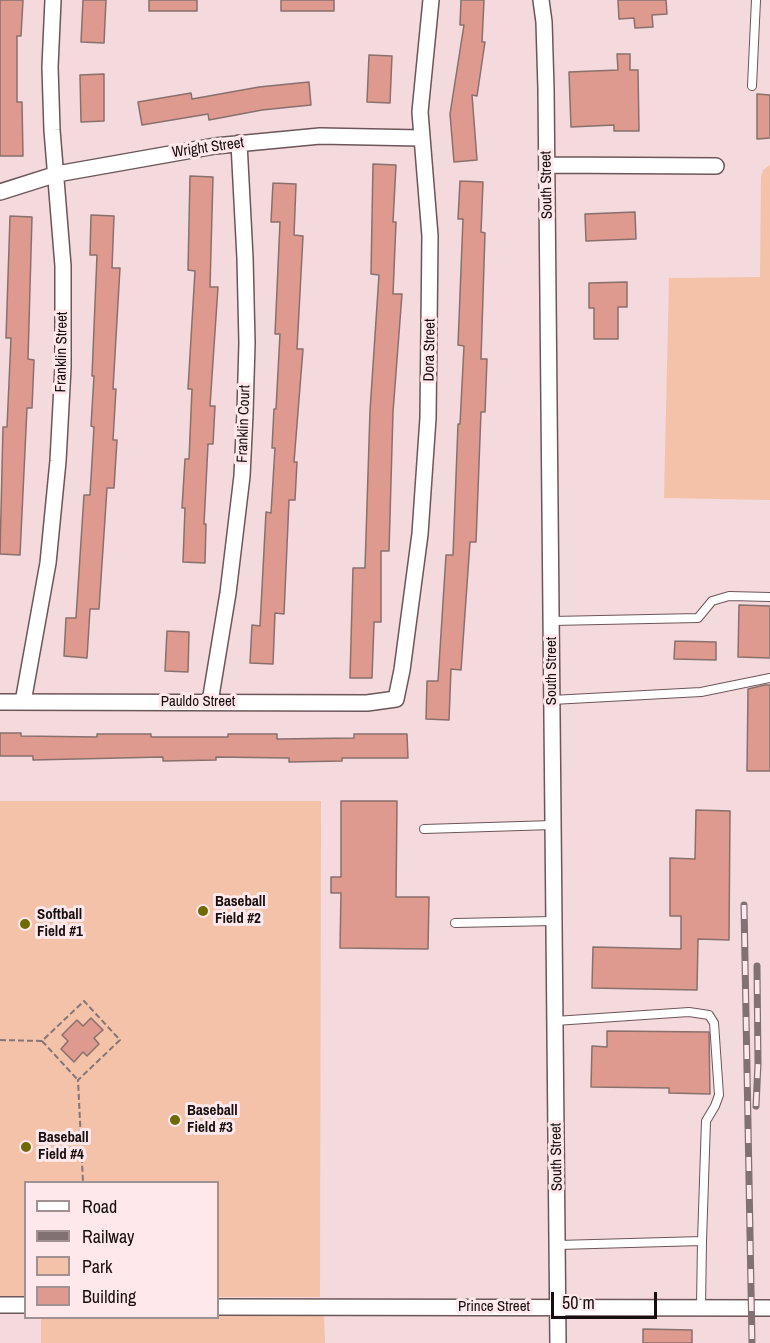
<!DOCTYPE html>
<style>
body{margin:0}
#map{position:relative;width:770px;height:1343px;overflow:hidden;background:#f4d9dd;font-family:"Archivo Narrow",sans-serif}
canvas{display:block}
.legend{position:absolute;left:24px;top:1181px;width:195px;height:138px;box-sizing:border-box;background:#fee8eb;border:2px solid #a19193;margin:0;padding:8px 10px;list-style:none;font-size:18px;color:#160e0f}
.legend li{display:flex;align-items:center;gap:12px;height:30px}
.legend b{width:30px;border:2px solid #a19193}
.scale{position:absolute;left:551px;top:1292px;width:106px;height:27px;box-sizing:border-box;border:3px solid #160e0f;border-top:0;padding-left:8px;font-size:18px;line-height:21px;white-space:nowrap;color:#160e0f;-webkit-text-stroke:4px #fee8eb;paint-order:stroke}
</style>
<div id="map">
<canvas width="770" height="1343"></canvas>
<ul class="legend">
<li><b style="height:8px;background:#fff"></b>Road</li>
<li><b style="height:8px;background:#827173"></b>Railway</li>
<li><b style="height:16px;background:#f4c2a9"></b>Park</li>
<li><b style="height:16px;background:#df9a8f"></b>Building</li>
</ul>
<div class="scale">50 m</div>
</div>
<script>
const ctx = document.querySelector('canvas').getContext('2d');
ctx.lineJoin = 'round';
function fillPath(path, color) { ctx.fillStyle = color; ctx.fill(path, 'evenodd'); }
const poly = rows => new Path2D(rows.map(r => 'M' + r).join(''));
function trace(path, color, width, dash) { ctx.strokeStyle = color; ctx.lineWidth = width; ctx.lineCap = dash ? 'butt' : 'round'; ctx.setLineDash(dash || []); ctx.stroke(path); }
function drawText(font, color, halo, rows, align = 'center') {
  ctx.font = font + ' "Archivo Narrow",sans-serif'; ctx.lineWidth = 6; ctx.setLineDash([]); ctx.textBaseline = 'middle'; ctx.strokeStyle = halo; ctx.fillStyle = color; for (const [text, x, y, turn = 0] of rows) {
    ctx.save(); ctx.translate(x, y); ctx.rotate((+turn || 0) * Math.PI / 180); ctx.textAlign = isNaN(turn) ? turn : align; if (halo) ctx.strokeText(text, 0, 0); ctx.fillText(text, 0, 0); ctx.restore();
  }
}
const green = poly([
 [770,165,770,500,664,498,669,278,760,277,761,177,763,170],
 [0,801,321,801,320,1297,218,1297,218,1182,26,1182,25,1297,0,1297],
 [218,1314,324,1315,325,1343,41,1343,41,1318,218,1318]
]);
const building = poly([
 [0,0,23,0,21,36,17,36,17,102,22,102,23,156,0,156,0,0],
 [83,0,106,0,104,43,81,42,83,0],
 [149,0,197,0,197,11,149,11,149,0],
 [281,0,334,0,334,11,281,11,281,0],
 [461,0,484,0,482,42,485,42,477,96,472,95,477,160,454,162,450,114,464,25,460,25,461,0],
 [618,0,666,0,667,14,652,15,653,27,635,28,634,18,619,19,618,0],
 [617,54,630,54,630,70,638,70,639,131,614,131,614,125,571,127,569,72,618,70,617,54],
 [369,55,392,56,390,103,367,102,369,55],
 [104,74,104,121,81,122,80,75,104,74],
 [309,82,311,105,262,110,209,120,208,114,142,125,138,102,191,93,192,99,259,87,309,82],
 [757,94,770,95,770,138,757,139,757,94],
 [373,164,396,165,393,222,396,222,393,294,402,294,393,412,389,551,381,551,381,622,374,622,372,678,350,678,353,568,365,568,370,411,379,275,371,274,373,164],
 [190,176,213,177,210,287,218,287,210,406,215,406,213,444,208,444,204,524,206,524,205,563,183,562,185,508,182,508,185,459,189,459,192,389,188,389,195,271,188,270,190,176],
 [460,181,483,182,481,232,485,233,481,359,487,359,485,412,481,412,476,542,470,542,461,670,451,669,449,720,426,719,427,681,438,681,446,555,453,555,458,424,460,424,464,346,458,345,463,219,458,219,460,181],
 [273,183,296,184,294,235,303,236,297,349,303,349,294,462,297,462,295,500,289,500,284,614,275,613,273,664,250,663,252,625,260,626,266,512,271,513,275,448,272,448,274,409,276,409,280,334,275,334,280,222,271,222,273,183],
 [635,212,636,239,586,241,585,214,635,212],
 [91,215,114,216,112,268,120,268,113,389,116,389,113,440,117,440,114,488,107,488,99,609,90,609,87,658,64,656,66,618,76,618,84,495,90,495,94,427,91,426,94,376,92,376,97,255,90,255,91,215],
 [10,216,32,217,28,359,34,360,32,408,27,408,20,555,0,554,3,427,7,427,11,338,6,338,10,216],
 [627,282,627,307,618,307,618,339,594,339,594,308,589,308,589,283,627,282],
 [739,605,770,606,770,658,738,657,739,605],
 [167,631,189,632,188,672,165,671,167,631],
 [675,641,716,642,716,660,674,659,675,641],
 [765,685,770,685,770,771,747,771,748,689,765,685],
 [0,733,21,733,21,736,97,737,97,734,151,734,151,737,228,737,228,734,277,734,277,739,354,738,354,734,407,734,408,758,342,758,342,761,289,762,289,758,216,757,216,760,163,761,163,757,33,760,33,756,0,756,0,733],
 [341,801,397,801,396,897,429,897,428,949,340,948,341,893,331,893,331,877,341,877,341,801],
 [696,810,730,811,729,940,698,939,697,990,592,988,593,947,681,949,681,916,670,916,670,858,695,859,696,810],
 [91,1018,103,1030,94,1038,99,1044,87,1056,83,1052,74,1062,61,1049,68,1041,62,1035,77,1020,83,1026,91,1018],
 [607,1031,709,1032,710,1094,669,1093,669,1088,591,1087,592,1046,607,1047,607,1031],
 [643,1329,692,1330,692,1343,643,1343,643,1329]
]);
const path = poly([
 [0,1040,42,1041,84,1001,120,1040,78,1080,83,1182],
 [42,1041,78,1080]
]);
const lane = poly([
 [752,86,756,0],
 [552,621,698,618,712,601,729,596,770,597],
 [552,700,701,692,770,678],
 [424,829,553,825],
 [455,923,554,921],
 [555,1021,689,1012,709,1015,714,1023,719,1095,715,1106,706,1121,702,1241],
 [558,1245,702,1241,701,1307]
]);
const street = poly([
 [541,0,544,22,546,89,558,1343],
 [547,165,716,166],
 [0,192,57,174,215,146,320,136,421,138],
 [0,702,367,703,396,699,402,670,420,534,428,418,430,236,420,112,431,0],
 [23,702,48,563,58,461,63,367,63,266,52,130,50,67,53,0],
 [210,702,228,593,242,476,245,413,247,343,245,258,239,143],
 [0,1305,26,1305],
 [218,1307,770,1308]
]);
const rail = poly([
 [744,905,752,1343],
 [756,1106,758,1064,757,966]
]);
const markers = [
 [203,911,6,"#6f6a04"],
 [25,924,6,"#6f6a04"],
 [175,1120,6,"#6f6a04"],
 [26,1147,6,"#6f6a04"]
];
const streetNames = [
 ["Wright Street",208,148,-8],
 ["South Street",547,185,-91],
 ["Dora Street",430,350,-89],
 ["Franklin Street",62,352,-89],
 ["Franklin Court",244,424,-88],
 ["South Street",552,671,-90],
 ["Pauldo Street",198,702],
 ["South Street",557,1157,-91],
 ["Prince Street",494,1307]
];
const poiNames = [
 ["Baseball",215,902],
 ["Field #2",215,919],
 ["Softball",37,915],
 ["Field #1",37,932],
 ["Baseball",187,1111],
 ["Field #3",187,1128],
 ["Baseball",38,1138],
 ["Field #4",38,1155]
];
fillPath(green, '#f4c2a9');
fillPath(building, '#df9a8f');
trace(building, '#88706d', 1.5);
trace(lane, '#6c5659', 10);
trace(street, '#6c5659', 18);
trace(path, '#867577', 2, [6, 3]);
trace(lane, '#fff', 8);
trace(street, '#fff', 15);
trace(rail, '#827173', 7);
trace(rail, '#fee8eb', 4.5, [14]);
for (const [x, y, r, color] of markers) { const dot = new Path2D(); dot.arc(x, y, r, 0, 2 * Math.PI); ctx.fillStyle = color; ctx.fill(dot); trace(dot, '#fee8eb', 2); }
drawText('15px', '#160e0f', '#fee8eb', streetNames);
drawText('bold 15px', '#160e0f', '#fee8eb', poiNames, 'left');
</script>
